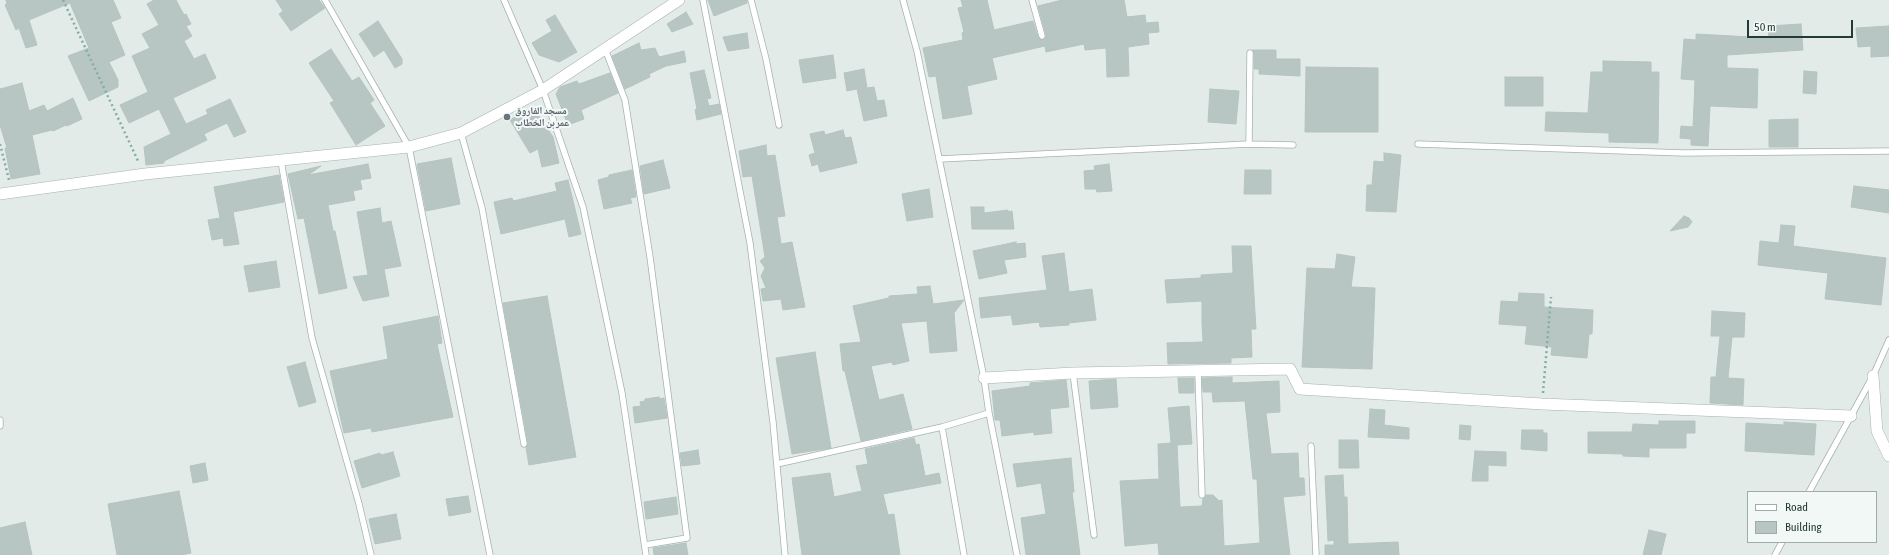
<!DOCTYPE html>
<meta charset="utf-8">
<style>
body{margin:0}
#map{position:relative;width:1889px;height:555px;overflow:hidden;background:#e2ebe8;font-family:"Asap Condensed",sans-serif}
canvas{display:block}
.legend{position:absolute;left:1747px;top:491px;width:130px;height:52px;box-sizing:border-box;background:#f2f8f6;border:1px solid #9facaa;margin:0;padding:5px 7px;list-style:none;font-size:12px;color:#233b38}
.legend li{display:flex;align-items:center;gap:8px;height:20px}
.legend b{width:20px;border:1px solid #9facaa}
.scale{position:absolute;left:1747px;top:20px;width:106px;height:18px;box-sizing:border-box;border:2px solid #233b38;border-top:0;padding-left:5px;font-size:12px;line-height:14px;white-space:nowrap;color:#233b38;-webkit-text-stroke:3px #f2f8f6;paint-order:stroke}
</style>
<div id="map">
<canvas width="1889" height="555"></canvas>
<ul class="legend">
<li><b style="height:5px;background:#fff"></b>Road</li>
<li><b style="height:11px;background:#b7c6c2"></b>Building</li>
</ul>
<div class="scale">50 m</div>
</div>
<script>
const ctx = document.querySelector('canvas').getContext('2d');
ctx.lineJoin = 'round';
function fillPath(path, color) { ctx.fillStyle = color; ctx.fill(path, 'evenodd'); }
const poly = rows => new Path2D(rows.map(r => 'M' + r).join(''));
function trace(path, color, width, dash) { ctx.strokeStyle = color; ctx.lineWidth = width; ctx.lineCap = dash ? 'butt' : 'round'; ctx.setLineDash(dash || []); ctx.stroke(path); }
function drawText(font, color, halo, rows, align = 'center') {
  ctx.font = font + ' "Asap Condensed","Noto Naskh Arabic",sans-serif'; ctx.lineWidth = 4; ctx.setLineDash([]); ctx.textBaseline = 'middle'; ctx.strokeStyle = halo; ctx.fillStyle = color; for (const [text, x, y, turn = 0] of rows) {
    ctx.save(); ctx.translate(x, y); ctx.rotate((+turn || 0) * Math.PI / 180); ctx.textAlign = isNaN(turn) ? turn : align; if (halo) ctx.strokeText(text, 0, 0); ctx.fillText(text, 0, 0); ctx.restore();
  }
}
const building = poly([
 [6,0,113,0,121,18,111,22,125,55,109,62,118,80,118,87,89,101,68,56,89,48,70,3,29,20,37,45,26,48,19,28,16,30,5,5,7,4,6,0],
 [154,0,176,0,184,15,186,14,191,24,186,26,192,36,184,41,194,59,205,54,216,78,173,98,186,124,208,114,206,110,230,99,246,132,234,137,227,123,204,134,207,140,164,161,164,163,146,165,144,147,171,134,159,109,129,123,120,105,148,92,132,56,150,48,142,34,159,25,147,4,154,0],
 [276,0,319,0,325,8,291,31,279,14,283,11,276,0],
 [708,0,747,0,747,3,714,16,708,0],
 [961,0,987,0,994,30,1033,21,1038,37,1041,40,1045,39,1046,35,1038,6,1062,0,1124,0,1127,17,1145,15,1146,23,1158,22,1159,32,1148,33,1149,44,1128,47,1129,76,1107,77,1106,48,1085,50,1084,44,1046,52,1045,46,992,58,997,79,967,86,972,114,943,119,936,76,929,77,923,48,963,40,962,33,964,32,958,8,963,7,961,0],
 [686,12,693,24,672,32,667,24,686,12],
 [555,15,577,52,559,62,539,55,532,43,552,31,546,20,555,15],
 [378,21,402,59,402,64,395,68,384,50,374,57,359,34,378,21],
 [1801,24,1803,50,1727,55,1727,68,1758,69,1757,108,1710,106,1708,146,1691,145,1691,139,1680,138,1681,126,1693,127,1694,105,1695,80,1681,79,1684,39,1696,40,1696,34,1769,38,1768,26,1801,24],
 [1889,26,1889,56,1871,57,1871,46,1858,47,1856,28,1889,26],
 [747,33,749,48,728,51,723,37,747,33],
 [639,43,641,50,655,48,659,57,684,51,686,62,666,66,649,74,650,77,625,89,612,56,639,43],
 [331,49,352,81,359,77,374,100,370,103,385,126,356,145,330,103,334,101,309,63,331,49],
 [1253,50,1276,50,1276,59,1300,59,1300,76,1259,74,1259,69,1254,69,1254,53,1253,50],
 [833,55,836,78,803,83,799,60,833,55],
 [1603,61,1651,62,1651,72,1659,72,1658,143,1609,142,1609,133,1545,131,1546,112,1588,113,1591,72,1603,72,1603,61],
 [1306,67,1378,68,1378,132,1305,132,1306,67],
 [864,69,867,88,874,87,877,101,884,100,887,116,864,121,857,89,847,91,844,73,864,69],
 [704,70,711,98,707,99,709,106,719,104,721,114,697,120,695,110,697,109,690,73,704,70],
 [1804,71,1817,72,1816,94,1803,93,1804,71],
 [610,73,618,93,581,110,584,119,568,125,556,94,560,87,577,81,579,84,610,73],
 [1505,77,1543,77,1543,106,1505,106,1505,77],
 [22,83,29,111,44,105,47,111,73,98,82,119,67,126,66,125,53,131,52,130,32,135,40,174,11,179,5,148,7,148,0,125,0,89,22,83],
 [1210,89,1239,91,1236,124,1208,122,1210,89],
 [533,107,553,137,559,163,542,167,538,149,530,153,510,120,533,107],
 [1798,119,1798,147,1769,147,1769,120,1798,119],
 [843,130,845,138,851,137,857,163,820,172,818,164,812,166,809,155,815,153,810,134,824,131,825,135,843,130],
 [766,145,767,156,775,155,785,216,777,217,781,244,792,242,805,307,783,310,781,299,763,301,761,289,766,288,761,276,765,268,760,261,765,257,752,176,743,177,739,151,766,145],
 [1384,153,1401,155,1396,212,1366,211,1367,185,1372,185,1374,161,1384,162,1384,153],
 [451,158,460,204,426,211,417,164,451,158],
 [663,160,670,188,644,194,640,166,663,160],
 [368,164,371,178,360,180,362,189,353,191,355,200,328,205,333,231,335,231,347,288,319,294,304,218,298,219,288,174,321,166,308,175,368,164],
 [1109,164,1112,191,1097,192,1096,189,1085,189,1084,171,1095,170,1094,166,1109,164],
 [632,170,636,197,630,198,632,203,604,209,598,180,609,177,609,175,632,170],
 [1245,170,1271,170,1271,194,1244,194,1245,170],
 [279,175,284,202,233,212,239,244,224,246,223,238,212,240,208,220,220,218,214,187,279,175],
 [568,180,581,234,569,237,565,219,501,234,494,202,512,198,513,201,557,191,555,183,568,180],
 [1854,186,1889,190,1889,213,1851,207,1854,186],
 [929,189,933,217,907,221,902,194,929,189],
 [971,207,984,207,984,213,1008,210,1008,212,1012,211,1014,229,972,229,971,207],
 [380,208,382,223,391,221,401,266,384,269,389,296,363,301,353,277,368,275,357,212,380,208],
 [1684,216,1689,218,1692,222,1688,227,1670,231,1684,216],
 [1781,225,1795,226,1793,246,1886,258,1881,305,1825,299,1828,273,1758,265,1760,241,1779,243,1781,225],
 [1016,242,1016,244,1025,243,1026,257,1004,260,1007,273,979,279,973,251,1016,242],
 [1232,246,1251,246,1256,329,1251,329,1252,357,1231,358,1231,363,1168,364,1167,343,1203,342,1202,323,1202,301,1167,303,1165,280,1201,278,1201,275,1233,273,1232,246],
 [1064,253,1069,292,1092,289,1096,320,1069,323,1069,325,1040,327,1039,322,1013,325,1011,315,981,318,979,298,1047,290,1042,256,1064,253],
 [1337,254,1355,257,1351,287,1375,288,1372,369,1302,367,1307,268,1335,269,1337,254],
 [276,261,280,287,249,292,244,266,276,261],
 [930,286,933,304,964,300,954,313,957,351,930,353,927,321,901,323,909,361,893,365,892,362,871,366,879,400,903,394,912,429,861,441,845,371,843,371,840,344,861,342,853,306,889,298,889,296,918,294,917,287,930,286],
 [1519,293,1544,294,1544,307,1593,310,1592,334,1589,334,1587,358,1551,355,1552,347,1525,344,1527,326,1499,324,1501,301,1518,302,1519,293],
 [547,296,576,457,529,465,526,448,528,443,503,303,547,296],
 [1712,311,1745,313,1744,337,1732,337,1728,378,1744,379,1743,405,1710,403,1711,377,1716,377,1720,336,1711,336,1712,311],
 [438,316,442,343,437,344,453,417,372,432,371,428,344,433,330,371,388,359,383,327,438,316],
 [815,352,831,448,792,454,776,358,815,352],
 [305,362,316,402,299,407,287,367,305,362],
 [1232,377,1232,383,1279,381,1280,412,1266,413,1271,454,1298,453,1299,478,1304,478,1305,495,1283,497,1290,555,1159,555,1158,543,1125,546,1120,481,1159,479,1158,444,1171,443,1168,408,1189,406,1192,444,1177,445,1180,507,1202,506,1203,499,1206,495,1213,495,1219,501,1222,500,1224,546,1260,543,1257,479,1253,479,1245,401,1213,402,1212,392,1203,392,1202,378,1232,377],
 [1178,378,1194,378,1194,393,1179,393,1178,378],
 [1116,379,1118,407,1091,409,1089,381,1116,379],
 [1066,380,1069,407,1050,409,1052,433,1034,435,1034,432,1002,436,1000,420,995,420,992,391,1030,386,1030,383,1066,380],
 [659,397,659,399,664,398,667,418,635,423,633,407,641,406,640,402,645,401,645,399,659,397],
 [1370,409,1385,410,1384,425,1409,428,1409,439,1368,437,1370,409],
 [1659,421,1695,421,1695,433,1686,433,1686,448,1649,448,1649,457,1623,456,1623,454,1588,453,1588,432,1632,432,1633,424,1659,425,1659,421],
 [1784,422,1816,424,1814,455,1745,451,1746,423,1784,425,1784,422],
 [1460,425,1471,426,1470,440,1459,439,1460,425],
 [1522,430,1543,430,1543,433,1547,433,1547,451,1521,449,1522,430],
 [914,438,916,445,919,444,925,476,939,473,941,483,883,494,888,515,894,514,900,555,802,555,792,478,830,473,834,497,862,491,856,466,868,464,865,449,914,438],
 [1339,440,1358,440,1359,468,1339,468,1339,440],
 [698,450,700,464,682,466,680,453,698,450],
 [1475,451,1506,452,1506,466,1488,465,1488,481,1472,481,1475,451],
 [393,452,400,476,362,488,354,461,380,453,381,455,393,452],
 [1071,458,1074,492,1072,492,1080,555,1026,555,1021,518,1046,514,1041,483,1017,487,1013,464,1071,458],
 [205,463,208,480,193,483,190,466,205,463],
 [1343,475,1344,497,1347,497,1348,544,1398,542,1399,555,1325,555,1325,545,1334,545,1334,540,1328,541,1325,476,1343,475],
 [179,491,191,553,181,555,117,555,108,504,179,491],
 [468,496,471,512,449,516,446,499,468,496],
 [676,497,678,514,646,519,644,502,676,497],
 [396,514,401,539,375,544,369,519,396,514],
 [25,522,32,555,0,555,0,528,25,522],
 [1649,530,1666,534,1661,555,1643,555,1649,530],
 [686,543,688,555,654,555,653,548,686,543]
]);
const path = poly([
 [63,0,139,163],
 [0,144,9,180],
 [1543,393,1551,297]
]);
const lane = poly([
 [325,0,409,147,490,555],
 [504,0,543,90,583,207,622,393,646,555],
 [703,0,750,243,773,422,785,555],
 [751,0,766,59,779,125],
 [903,0,917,51,984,378,989,413,1017,555],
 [1032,0,1042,36],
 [605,49,625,100,650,257,687,538,645,545],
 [461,133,482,208,524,444],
 [1249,144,1250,53],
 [1418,144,1684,153,1889,151],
 [939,159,1249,144,1293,145],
 [281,161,312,338,359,504,371,555],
 [1198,372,1202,495],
 [1073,373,1094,535],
 [0,420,0,426],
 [942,427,964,555],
 [1311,446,1316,555],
 [777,464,942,427,989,413],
 [1809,492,1873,376,1889,340],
 [1775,555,1782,542]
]);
const street = poly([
 [0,194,145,174,409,147,461,133,543,90,679,0],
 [1873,376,1877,431,1889,456],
 [984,378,1073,373,1290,369,1300,389,1542,404,1851,416]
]);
const markers = [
 [507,117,4,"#6b7280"]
];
const worshipNames = [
 ["مسجد الفاروق",515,111],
 ["عمر بن الخطاب",515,123]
];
fillPath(building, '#b7c6c2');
trace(building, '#b4c4c0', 1);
trace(lane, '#a5b3b0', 7);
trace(street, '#a5b3b0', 12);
trace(path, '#84ada7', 2.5, [2, 3]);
trace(lane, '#fff', 5.5);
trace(street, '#fff', 11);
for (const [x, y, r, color] of markers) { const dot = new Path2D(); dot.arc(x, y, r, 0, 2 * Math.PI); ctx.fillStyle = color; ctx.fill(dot); trace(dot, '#f2f8f6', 1.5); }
drawText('bold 10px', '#5b616d', '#f2f8f6', worshipNames, 'left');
</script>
